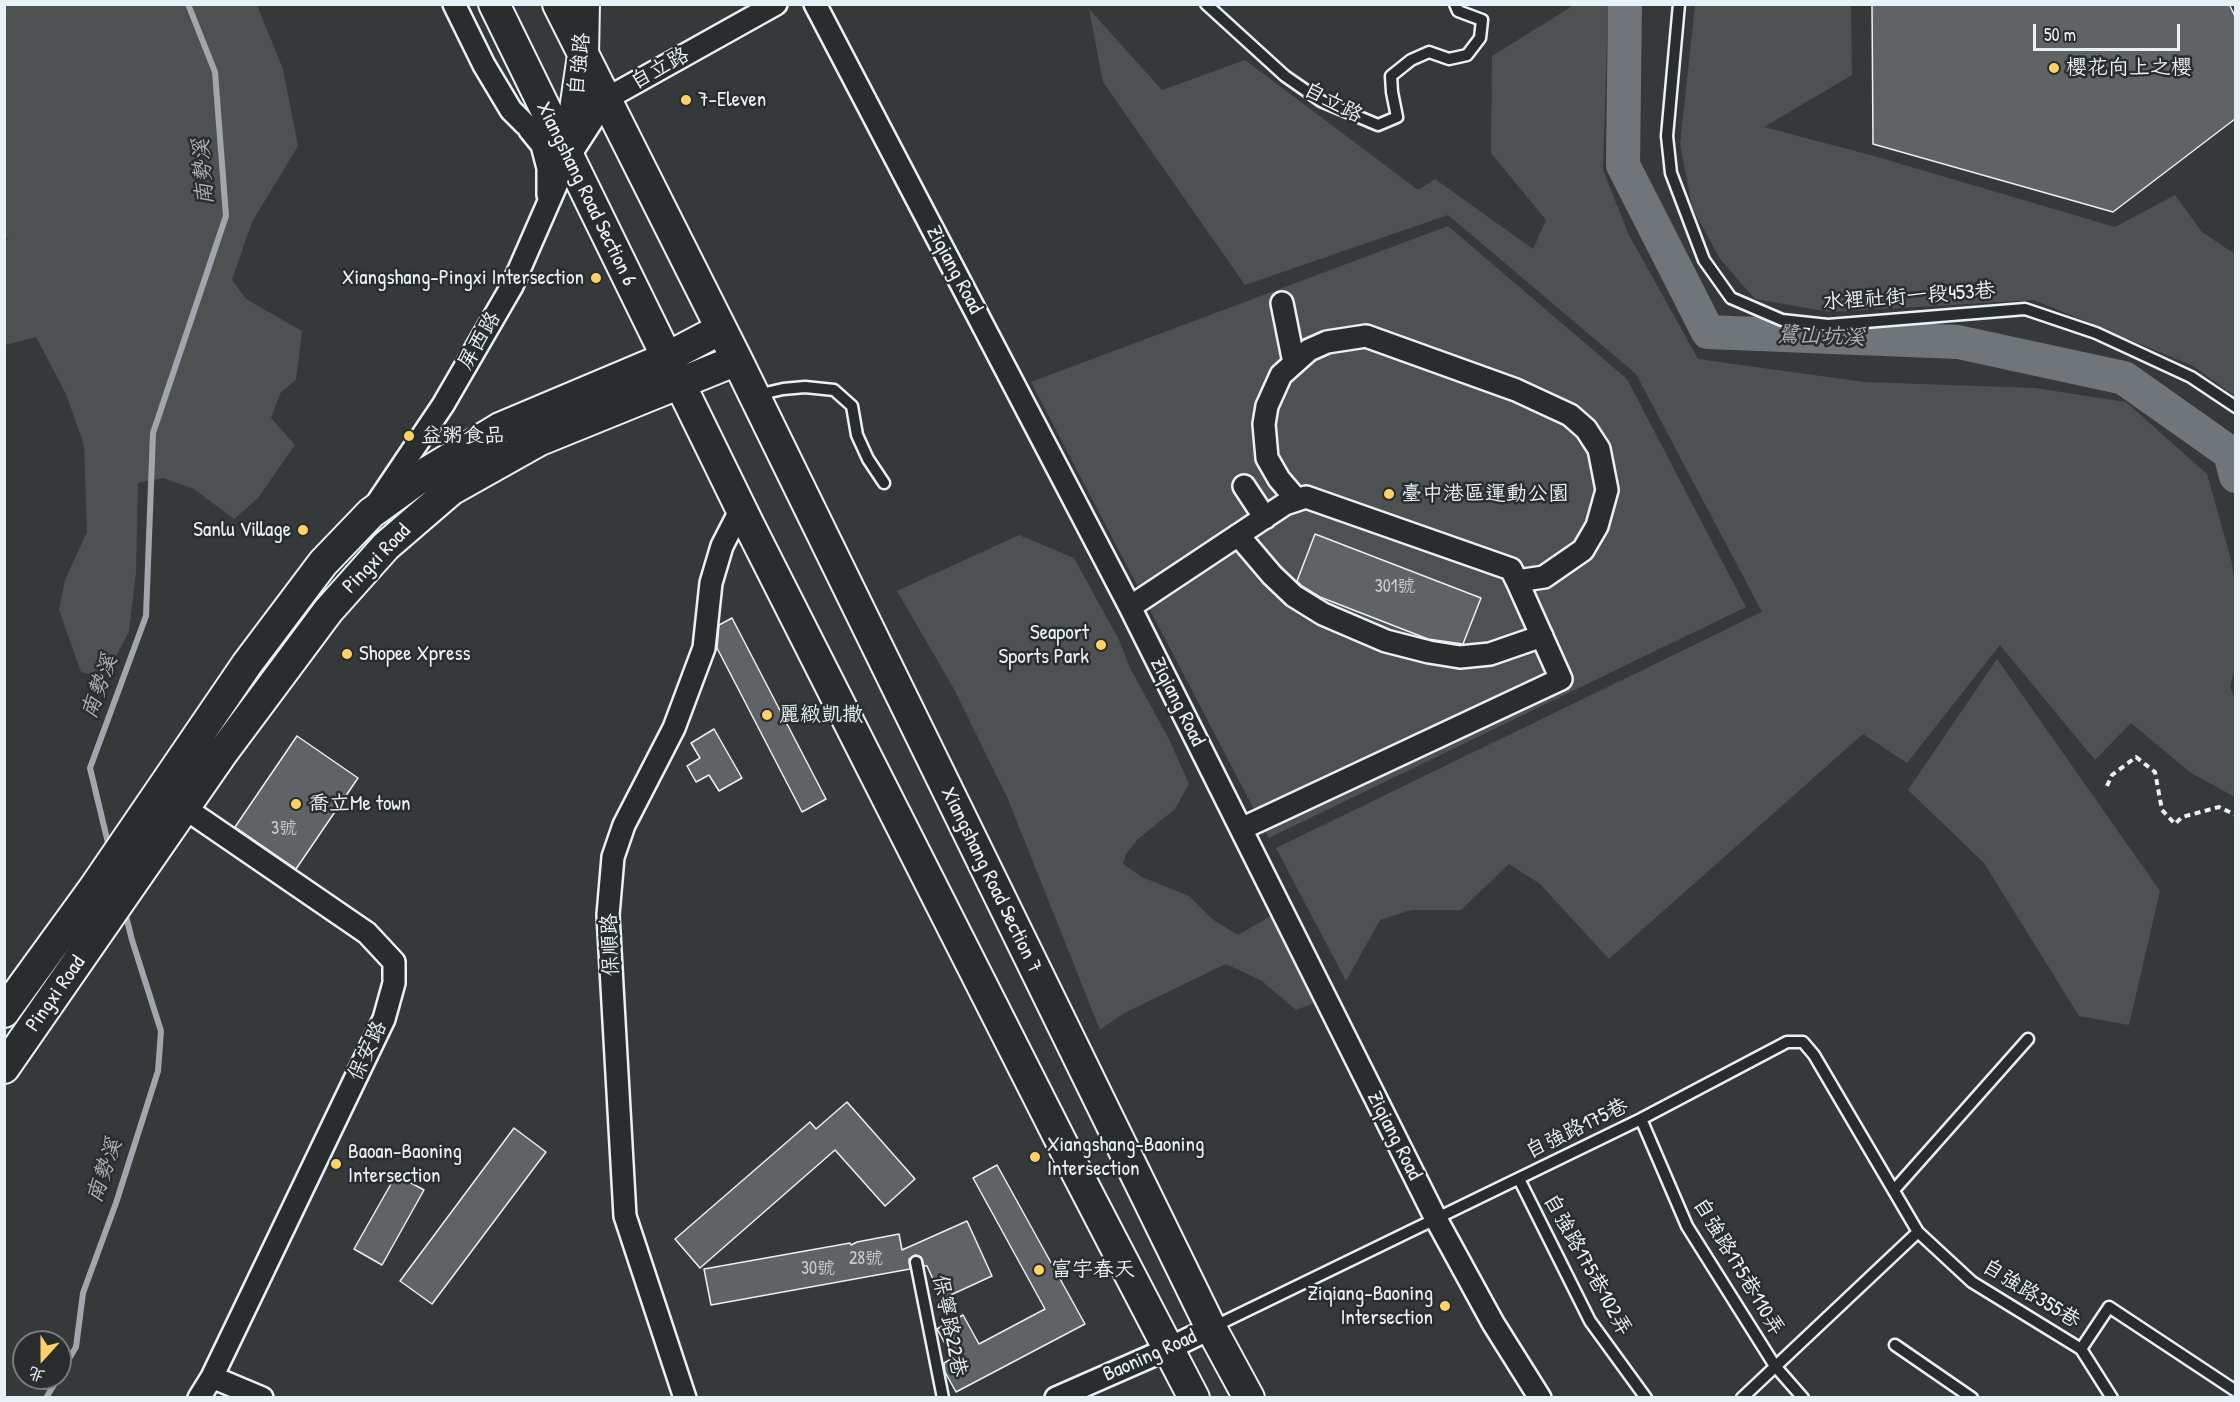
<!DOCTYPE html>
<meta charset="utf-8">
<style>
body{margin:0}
#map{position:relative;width:2240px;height:1402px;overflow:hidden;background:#35393a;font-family:"Patrick Hand","LXGW WenKai TC",sans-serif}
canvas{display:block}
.frame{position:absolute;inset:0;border:6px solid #e8f1f8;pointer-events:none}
.north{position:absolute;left:12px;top:1330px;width:60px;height:60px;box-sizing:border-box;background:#2a2d2e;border:2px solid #767b7f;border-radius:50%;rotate:201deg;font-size:16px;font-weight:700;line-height:24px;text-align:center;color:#e8f1f8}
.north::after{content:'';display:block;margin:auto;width:21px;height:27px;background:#ffd166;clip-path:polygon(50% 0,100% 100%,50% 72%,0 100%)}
.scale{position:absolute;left:2033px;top:24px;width:147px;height:27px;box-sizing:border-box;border:3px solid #e8f1f8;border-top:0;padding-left:8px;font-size:18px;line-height:21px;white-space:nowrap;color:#e8f1f8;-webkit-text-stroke:4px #2a2d2e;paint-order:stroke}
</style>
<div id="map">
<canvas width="2240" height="1402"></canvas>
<div class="frame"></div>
<div class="north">北</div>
<div class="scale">50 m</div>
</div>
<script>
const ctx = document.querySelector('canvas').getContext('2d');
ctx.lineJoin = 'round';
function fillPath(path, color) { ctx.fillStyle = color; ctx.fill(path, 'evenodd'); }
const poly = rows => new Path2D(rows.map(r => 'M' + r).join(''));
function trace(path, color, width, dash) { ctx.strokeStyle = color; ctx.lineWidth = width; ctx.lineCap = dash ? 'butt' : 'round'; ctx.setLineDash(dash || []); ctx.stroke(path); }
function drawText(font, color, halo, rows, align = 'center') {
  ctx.font = font + ' "Patrick Hand","LXGW WenKai TC",sans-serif'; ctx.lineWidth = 5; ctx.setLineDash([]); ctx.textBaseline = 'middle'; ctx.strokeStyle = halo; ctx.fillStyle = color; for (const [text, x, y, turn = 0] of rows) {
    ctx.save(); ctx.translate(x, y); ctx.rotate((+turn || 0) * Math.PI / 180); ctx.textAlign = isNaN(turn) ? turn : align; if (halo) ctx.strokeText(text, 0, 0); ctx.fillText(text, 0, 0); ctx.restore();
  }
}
const green = poly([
 [5,4,257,5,283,69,298,146,252,222,232,280,246,299,302,331,296,380,281,392,271,418,295,445,258,498,234,519,194,489,163,478,138,483,136,572,129,631,105,678,81,672,59,610,65,580,87,532,84,445,66,394,36,337,5,345,4,242,9,238,4,238],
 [1571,5,1608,5,1603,170,1629,235,1698,359,1864,382,2035,388,2126,402,2207,474,2232,563,2235,587,2235,669,2230,686,2236,703,2235,797,2191,773,2131,723,2095,760,2000,645,1907,763,1863,734,1609,959,1540,884,1509,864,1461,910,1411,910,1380,920,1346,981,1276,848,1762,612,1636,374,1448,215,1245,285,1103,82,1089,9,1162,90,1245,60,1418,190,1435,179,1533,249,1546,220,1491,153,1492,56,1571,7],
 [1695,5,1851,5,1852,75,1764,127,1874,156,2115,227,2175,195,2202,232,2235,254,2235,396,2193,366,2034,300,1830,312,1755,299,1720,259,1692,207,1680,144],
 [1448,226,1627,379,1746,607,1269,838,1031,382],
 [1019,535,1074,558,1119,640,1130,668,1169,739,1189,784,1175,809,1138,839,1126,854,1123,864,1142,877,1189,896,1212,919,1238,935,1271,916,1314,1003,1296,1010,1262,981,1226,964,1124,1013,1100,1030,1007,797,954,689,897,591],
 [1997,659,2160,891,2129,1025,2079,1016,1984,863,1908,790]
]);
const stream = poly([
 [109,847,90,768,146,616,153,433,226,216,215,72,188,4],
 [60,1374,76,1347,83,1293,116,1203,158,1071,161,1031,132,940,125,912],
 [46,1398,58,1378]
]);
const river = poly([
 [1625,4,1623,165,1708,332,1958,342,2124,378,2230,453,2236,476]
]);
const building = poly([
 [1872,4,2229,4,2235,16,2235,119,2113,212,1873,144,1872,4],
 [1315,534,1481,598,1463,644,1428,639,1320,597,1302,586,1297,581,1315,534],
 [732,618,826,799,802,812,717,648,719,625,732,618],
 [714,729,742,778,719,791,709,775,696,782,687,766,700,758,691,743,714,729],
 [297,736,358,778,296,869,235,827,297,736],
 [847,1102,915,1179,885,1206,835,1150,700,1268,675,1239,810,1122,816,1129,847,1102],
 [514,1128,546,1152,432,1304,400,1281,514,1128],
 [997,1165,1085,1324,956,1392,945,1372,944,1363,953,1358,937,1329,963,1315,979,1344,1045,1309,973,1178,997,1165],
 [396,1175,424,1190,382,1265,354,1249,396,1175],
 [967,1221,992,1276,942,1299,927,1266,924,1266,921,1257,915,1255,909,1259,910,1269,711,1305,704,1269,850,1243,851,1245,857,1242,899,1234,902,1250,967,1221]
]);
const path = poly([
 [2107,786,2112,775,2136,757,2155,772,2162,810,2175,824,2182,817,2219,807,2236,815]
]);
const lane = poly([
 [1206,4,1285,76,1321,101,1378,125,1397,117,1392,92,1391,76,1411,60,1429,52,1449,59,1467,55,1480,38,1482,20,1458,11,1455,4],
 [1679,4,1667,136,1671,173,1704,260,1731,298,1782,320,1828,325,2025,309,2096,333,2191,377,2236,407],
 [760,400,770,392,783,389,805,387,834,390,852,406,857,435,868,459,884,483],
 [1641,1119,1687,1226,1775,1366,1803,1398],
 [1519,1179,1590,1321,1646,1398],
 [1894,1190,2028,1039],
 [916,1262,943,1398],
 [1211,1328,1641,1119,1787,1042,1803,1042,1814,1055,1918,1232,1972,1282,2081,1349,2112,1398],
 [1895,1345,1972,1398],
 [2081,1349,2109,1307,2236,1391],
 [1742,1398,1918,1232]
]);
const street = poly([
 [454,4,484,65,511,110,525,124,562,148],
 [815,4,1130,607,1435,1217,1493,1323,1540,1398],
 [529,129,542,145,548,168,548,195],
 [1282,303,1294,363],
 [1244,486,1265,518],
 [379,500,443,405,512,286,568,158,606,99,776,4],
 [1297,500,1279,479,1267,458,1264,424,1267,406,1281,375,1309,350,1327,342,1366,336,1516,390,1570,415,1586,429,1599,449,1607,490,1597,526,1583,550,1544,577,1517,581],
 [1238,535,1272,575,1294,596,1323,614,1386,641,1429,652,1460,657,1490,654,1542,636],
 [1130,607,1285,504,1306,497,1511,569,1517,581,1561,679,1241,829],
 [173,800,367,933,394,962,394,983,384,1019,212,1377,199,1398],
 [212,1377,262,1398],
 [685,1398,625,1216,608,915,613,857,624,825,674,728,704,648,711,583,722,546,741,509],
 [1056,1398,1170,1348,1211,1328]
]);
const secondary = poly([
 [494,4,749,525,1077,1173,1194,1398],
 [558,4,737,360,1211,1328,1249,1398],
 [568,158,583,55,584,4],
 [4,1012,94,888,247,664,323,563,371,513,429,471,500,428,666,358,721,329],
 [4,1068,223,752,328,611,386,546,451,490,540,440,737,360]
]);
const markers = [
 [2054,68,6,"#ffd166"],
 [686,100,6,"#ffd166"],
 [596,278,6,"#ffd166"],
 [409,436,6,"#ffd166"],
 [1389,494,6,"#ffd166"],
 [303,530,6,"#ffd166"],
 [1101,645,6,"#ffd166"],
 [347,654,6,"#ffd166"],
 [767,715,6,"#ffd166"],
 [296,804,6,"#ffd166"],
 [1035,1157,6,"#ffd166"],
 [336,1164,6,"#ffd166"],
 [1039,1270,6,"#ffd166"],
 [1445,1306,6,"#ffd166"]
];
const numberNames = [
 ["301號",1395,587],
 ["3號",284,829],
 ["28號",866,1259],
 ["30號",818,1269]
];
const streetNames = [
 ["自強路",580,64,-84],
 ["自立路",660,69,-29],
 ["自立路",1333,103,28],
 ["Xiangshang Road Section 6",586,194,64],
 ["Ziqiang Road",954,270,62],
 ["水裡社街一段453巷",1909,297,-4],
 ["屏西路",480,341,-60],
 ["Pingxi Road",377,559,-46],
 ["Ziqiang Road",1177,702,63],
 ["Xiangshang Road Section 7",991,880,64],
 ["保順路",611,945,-92],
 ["Pingxi Road",56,994,-55],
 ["保安路",368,1051,-65],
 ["自強路175巷",1577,1129,-26],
 ["Ziqiang Road",1394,1136,63],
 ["自強路175巷102弄",1587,1265,61],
 ["自強路175巷110弄",1738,1267,59],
 ["自強路355巷",2031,1294,32],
 ["保寧路22巷",949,1326,79],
 ["Baoning Road",1150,1356,-24]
];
const poiNames = [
 ["櫻花向上之櫻",2066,68],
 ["7-Eleven",698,100],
 ["Xiangshang-Pingxi Intersection",584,278,"right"],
 ["益粥食品",421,436],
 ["臺中港區運動公園",1401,494],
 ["Sanlu Village",291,530,"right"],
 ["Seaport",1089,633,"right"],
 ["Sports Park",1089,657,"right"],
 ["Shopee Xpress",359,654],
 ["麗緻凱撒",779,715],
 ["喬立Me town",308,804],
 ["Xiangshang-Baoning",1047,1145],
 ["Intersection",1047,1169],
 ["Baoan-Baoning",348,1152],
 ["Intersection",348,1176],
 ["富宇春天",1051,1270],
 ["Ziqiang-Baoning",1433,1294,"right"],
 ["Intersection",1433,1318,"right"]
];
const waterNames = [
 ["南勢溪",204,172,-94],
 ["鷺山坑溪",1821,337,2],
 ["南勢溪",100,687,-70],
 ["南勢溪",105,1171,-71]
];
fillPath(green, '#4d5152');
trace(stream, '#a0a7ac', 6);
trace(river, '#707579', 34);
fillPath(building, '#5f6365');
trace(building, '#e8f1f8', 1.5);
trace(lane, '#e8f1f8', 15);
trace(street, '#e8f1f8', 26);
trace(secondary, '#e8f1f8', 34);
trace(path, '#e8f1f8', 4, [6, 4.5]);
trace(lane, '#2a2d2e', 10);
trace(street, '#2a2d2e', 21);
trace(secondary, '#2a2d2e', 30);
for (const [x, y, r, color] of markers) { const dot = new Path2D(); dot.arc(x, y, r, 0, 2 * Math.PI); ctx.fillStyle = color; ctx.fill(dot); trace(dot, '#2a2d2e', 2); }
drawText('18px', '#c6ced3', null, numberNames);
drawText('21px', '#e8f1f8', '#2a2d2e', streetNames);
drawText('21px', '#e8f1f8', '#2a2d2e', poiNames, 'left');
drawText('italic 22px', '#acb3b8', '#2a2d2e', waterNames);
</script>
